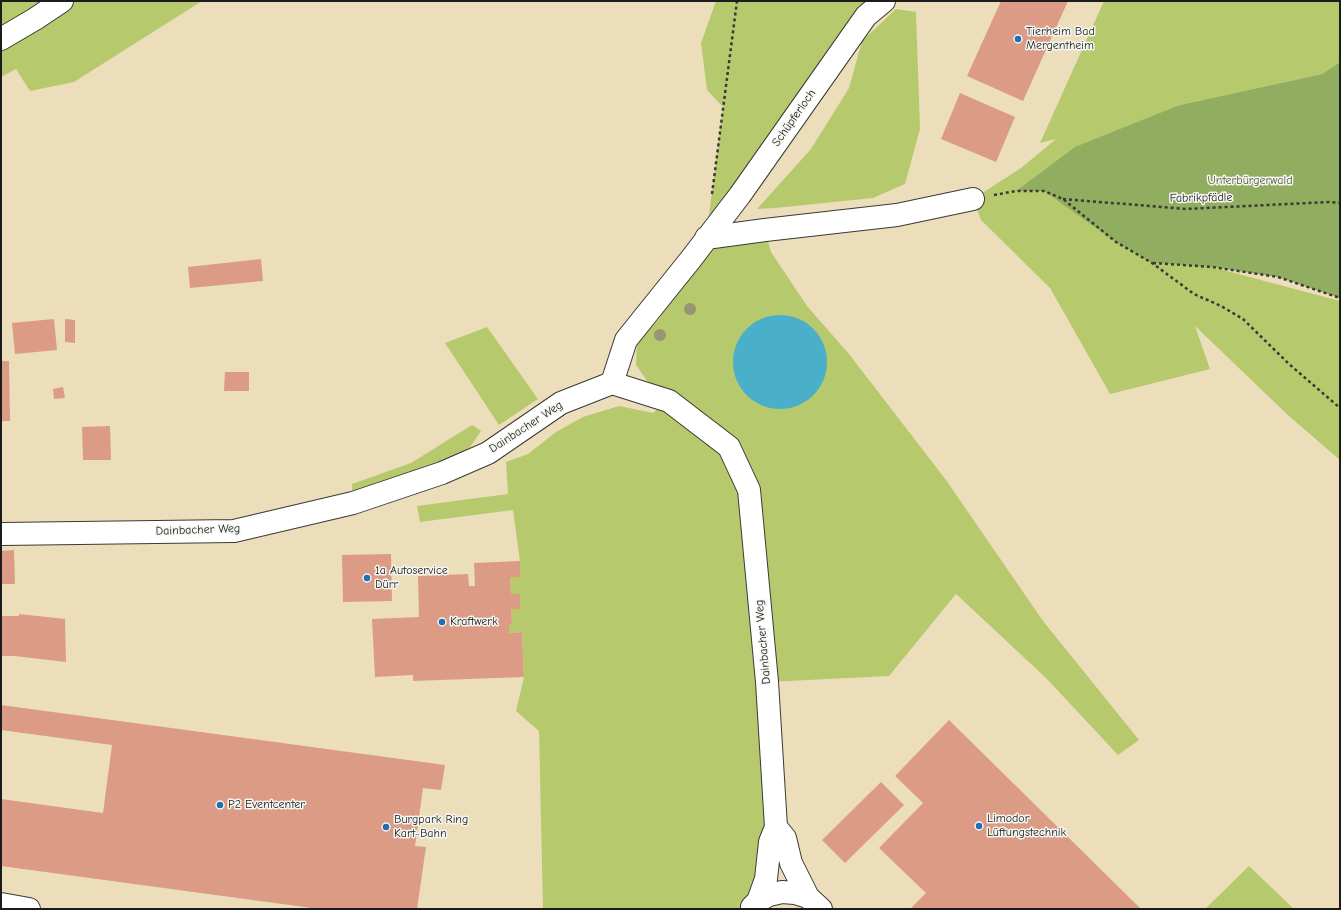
<!DOCTYPE html>
<meta charset="utf-8">
<style>
body{margin:0}
#map{position:relative;width:1341px;height:910px;overflow:hidden;background:#ecdebb;font-family:"Comic Neue",sans-serif}
canvas{display:block}
.frame{position:absolute;inset:0;border:2px solid #1c1c1c;pointer-events:none}
</style>
<div id="map">
<canvas width="1341" height="910"></canvas>
<div class="frame"></div>
</div>
<script>
const ctx = document.querySelector('canvas').getContext('2d');
ctx.lineJoin = 'round';
function fillPath(path, color) { ctx.fillStyle = color; ctx.fill(path, 'evenodd'); }
const poly = rows => new Path2D(rows.map(r => 'M' + r).join(''));
function trace(path, color, width, dash) { ctx.strokeStyle = color; ctx.lineWidth = width; ctx.lineCap = dash ? 'butt' : 'round'; ctx.setLineDash(dash || []); ctx.stroke(path); }
function drawText(font, color, halo, rows, align = 'center') {
  ctx.font = font + ' "Comic Neue",sans-serif'; ctx.lineWidth = 3; ctx.setLineDash([]); ctx.textBaseline = 'middle'; ctx.strokeStyle = halo; ctx.fillStyle = color; for (const [text, x, y, turn = 0] of rows) {
    ctx.save(); ctx.translate(x, y); ctx.rotate((+turn || 0) * Math.PI / 180); ctx.textAlign = isNaN(turn) ? turn : align; if (halo) ctx.strokeText(text, 0, 0); ctx.fillText(text, 0, 0); ctx.restore();
  }
}
const green = poly([
 [1,1,202,1,74,82,30,91,16,69,1,77],
 [716,1,884,1,707,238,765,230,771,252,807,306,849,354,946,480,1043,621,1139,740,1118,755,1046,678,956,594,889,676,767,682,776,827,750,909,543,909,539,731,516,711,524,677,522,632,509,633,509,625,512,624,511,609,520,609,519,595,511,594,510,577,520,577,520,561,513,510,420,522,417,506,508,494,506,462,528,454,556,432,583,417,619,406,653,413,668,401,648,382,636,365,637,342,660,318,691,259,706,238,723,107,707,90,701,43],
 [1104,1,1340,1,1340,62,1322,74,1180,105,1017,191,1044,191,1152,263,1212,267,1340,301,1340,460,1290,417,1195,326,1210,369,1110,394,1050,288,981,220,973,199,1021,168,1056,139,1040,143],
 [896,9,916,12,920,129,905,184,873,198,775,208,757,209,811,149,849,88,862,41],
 [487,327,538,399,499,425,445,343],
 [472,425,481,431,470,447,442,473,353,503,352,484,411,463],
 [1249,866,1294,909,1205,909]
]);
const forest = poly([
 [1340,62,1340,298,1278,277,1212,267,1152,263,1116,242,1044,191,1016,191,1075,147,1180,105,1322,74]
]);
const water = poly([
 '733 362a47 47 0 1 1 94 0a47 47 0 1 1-94 0Z'
]);
const building = poly([
 [1001,1,1068,1,1023,101,967,76],
 [960,93,1015,117,996,162,941,139],
 [261,259,263,281,190,288,188,267],
 [54,319,57,350,15,354,12,323],
 [65,319,75,320,75,343,65,342],
 [1,361,9,361,10,421,1,421],
 [225,372,249,372,249,391,224,391],
 [63,387,65,398,54,399,53,389],
 [110,426,111,460,83,460,82,427],
 [14,550,15,584,1,584,1,551],
 [391,554,392,601,343,602,342,555],
 [520,561,520,577,510,577,511,594,520,594,520,609,511,609,512,624,509,625,509,633,522,632,524,677,413,681,413,675,375,677,372,619,419,617,418,576,468,574,469,586,475,586,474,563],
 [19,614,65,619,66,662,14,656,1,656,1,616,19,616],
 [1,705,445,765,441,790,423,788,415,846,426,847,417,909,319,909,1,866,1,799,103,813,112,745,1,730],
 [949,720,1141,909,910,909,926,893,879,848,923,803,895,776],
 [881,782,904,805,845,863,822,840]
]);
const path = poly([
 [712,194,737,1],
 [994,195,1016,191,1044,191,1063,199,1116,242,1152,263,1194,294,1221,306,1243,319,1289,364,1340,408],
 [1063,199,1186,209,1329,202,1340,203],
 [1153,263,1212,267,1278,277,1340,298]
]);
const minor = poly([
 [706,238,765,230,897,215,973,199],
 [612,383,626,340,691,259,740,195,866,16,884,1],
 [1,534,234,531,353,503,442,473,488,453,561,403,612,383,669,401,729,447,749,490,767,682,776,827,770,842,766,879,758,901],
 [776,827,785,838,791,863,808,897],
 [1,904,29,909],
 [752,907,758,901,769,895,782,892,795,893,808,897,821,909]
]);
const major = poly([
 [1,39,35,19,62,1]
]);
const trees = [
 [690,309],
 [660,335]
];
const markers = [
 [1018,39,4,"#1f6fb2"],
 [367,578,4,"#1f6fb2"],
 [442,622,4,"#1f6fb2"],
 [220,805,4,"#1f6fb2"],
 [979,826,4,"#1f6fb2"],
 [386,827,4,"#1f6fb2"]
];
const poiNames = [
 ["Tierheim Bad",1026,32],
 ["Mergentheim",1026,46],
 ["1a Autoservice",375,571],
 ["Dürr",375,585],
 ["Kraftwerk",450,622],
 ["P2 Eventcenter",228,805],
 ["Limodor",987,819],
 ["Lüftungstechnik",987,833],
 ["Burgpark Ring",394,820],
 ["Kart-Bahn",394,834]
];
const streetNames = [
 ["Schüpferloch",794,118,-55],
 ["Fabrikpfädle",1201,198,-1],
 ["Dainbacher Weg",526,427,-33],
 ["Dainbacher Weg",198,530,-2],
 ["Dainbacher Weg",763,642,-95]
];
const parkNames = [
 ["Unterbürgerwald",1250,181]
];
fillPath(green, '#b7c96d');
fillPath(forest, '#91ad60');
fillPath(water, '#4ab0c9');
fillPath(building, '#dc9b85');
trace(minor, '#3b3934', 24);
trace(major, '#3b3934', 24);
trace(path, '#3b3934', 2.5, [3, 3]);
trace(minor, '#fff', 22);
trace(major, '#fff', 22);
ctx.fillStyle = '#979573';
for (const [x, y] of trees) { ctx.beginPath(); ctx.arc(x, y, 6, 0, 2 * Math.PI); ctx.fill(); }
for (const [x, y, r, color] of markers) { const dot = new Path2D(); dot.arc(x, y, r, 0, 2 * Math.PI); ctx.fillStyle = color; ctx.fill(dot); trace(dot, '#f6f6f2', 1.5); }
drawText('12px', '#1c1c1c', '#f6f6f2', poiNames, 'left');
drawText('12px', '#1c1c1c', '#f6f6f2', streetNames);
drawText('12px', '#525938', '#f6f6f2', parkNames);
</script>
